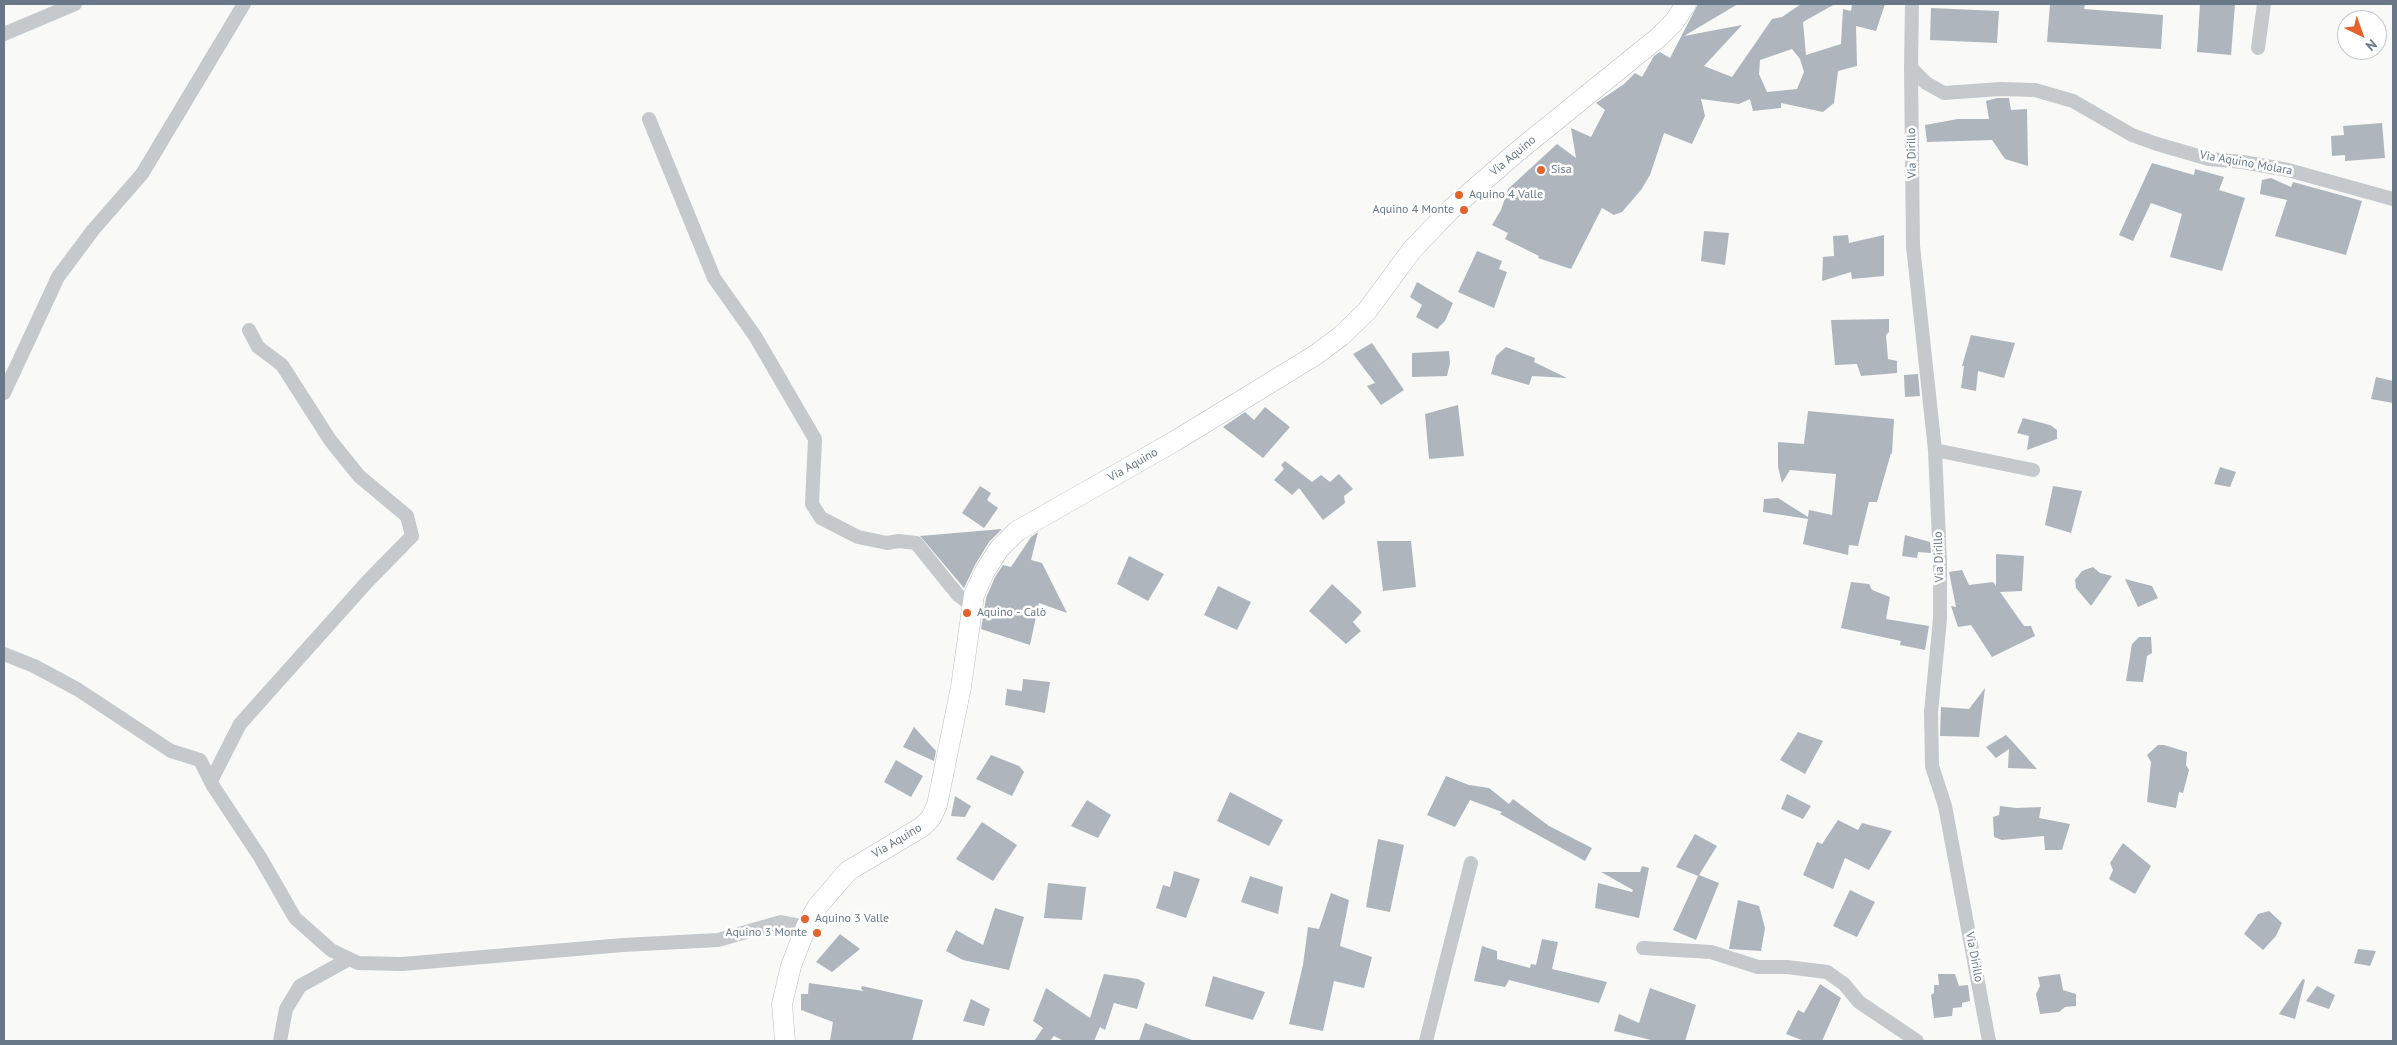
<!DOCTYPE html>
<meta charset="utf-8">
<style>
body{margin:0}
#map{position:relative;width:2397px;height:1045px;overflow:hidden;background:#f9f9f7;font-family:"PT Sans",sans-serif}
canvas{display:block}
.frame{position:absolute;inset:0;border:5px solid #687888;pointer-events:none}
.north{position:absolute;left:2337px;top:10px;width:50px;height:50px;box-sizing:border-box;background:#fff;border:1px solid #c3c9cf;border-radius:50%;rotate:138deg;font-size:14px;font-weight:700;line-height:20px;text-align:center;color:#687888}
.north::after{content:'';display:block;margin:auto;width:18px;height:22px;background:#e4632c;clip-path:polygon(50% 0,100% 100%,50% 72%,0 100%)}
</style>
<div id="map">
<canvas width="2397" height="1045"></canvas>
<div class="frame"></div>
<div class="north">N</div>
</div>
<script>
const ctx = document.querySelector('canvas').getContext('2d');
ctx.lineJoin = 'round';
function fillPath(path, color) { ctx.fillStyle = color; ctx.fill(path, 'evenodd'); }
const poly = rows => new Path2D(rows.map(r => 'M' + r).join(''));
function trace(path, color, width, dash) { ctx.strokeStyle = color; ctx.lineWidth = width; ctx.lineCap = dash ? 'butt' : 'round'; ctx.setLineDash(dash || []); ctx.stroke(path); }
function drawText(font, color, halo, rows, align = 'center') {
  ctx.font = font + ' "PT Sans",sans-serif'; ctx.lineWidth = 5; ctx.setLineDash([]); ctx.textBaseline = 'middle'; ctx.strokeStyle = halo; ctx.fillStyle = color; for (const [text, x, y, turn = 0] of rows) {
    ctx.save(); ctx.translate(x, y); ctx.rotate((+turn || 0) * Math.PI / 180); ctx.textAlign = isNaN(turn) ? turn : align; if (halo) ctx.strokeText(text, 0, 0); ctx.fillText(text, 0, 0); ctx.restore();
  }
}
const building = poly([
 [1698,4,1738,4,1684,36,1742,25,1704,66,1732,77,1772,19,1782,17,1801,4,1835,4,1803,22,1806,55,1841,44,1843,9,1851,11,1852,4,1885,4,1876,31,1856,26,1857,66,1838,71,1834,103,1823,112,1781,103,1781,108,1753,111,1750,99,1739,104,1701,99,1705,116,1692,144,1664,133,1650,175,1641,190,1622,212,1614,215,1602,208,1571,269,1538,258,1539,256,1505,239,1508,233,1492,225,1501,210,1508,189,1557,144,1576,158,1571,128,1591,137,1605,110,1596,103,1624,84,1635,73,1642,77,1654,56,1660,52,1670,58],
 [1792,49,1800,59,1804,72,1797,89,1767,92,1759,74,1760,60],
 [2050,4,2085,4,2084,9,2163,15,2161,49,2047,42],
 [2200,4,2235,4,2231,55,2197,52],
 [1931,8,1999,11,1997,43,1930,40],
 [1997,98,2009,98,2011,110,2027,109,2028,166,2005,159,1992,140,1927,142,1925,125,1958,119,1989,119,1986,101],
 [2382,123,2385,158,2345,161,2345,155,2332,156,2331,136,2344,135,2343,126],
 [2152,163,2194,175,2195,169,2224,177,2219,190,2245,198,2222,271,2170,257,2182,214,2151,203,2133,241,2119,235],
 [2271,178,2291,187,2293,182,2362,201,2346,255,2275,236,2287,200,2260,194,2262,180],
 [1704,231,1729,233,1725,265,1701,261],
 [1848,235,1849,243,1884,235,1884,276,1852,279,1851,272,1822,281,1823,257,1834,256,1833,236],
 [1477,251,1502,261,1499,269,1507,272,1494,308,1458,292],
 [1417,282,1453,303,1445,321,1437,329,1416,317,1422,305,1410,297],
 [1889,319,1889,332,1886,335,1888,359,1897,361,1897,373,1861,376,1857,364,1835,365,1831,320],
 [1971,335,2015,343,2004,378,1978,371,1976,391,1961,388,1964,366,1962,366],
 [1372,343,1404,390,1381,405,1367,386,1375,383,1353,354],
 [1506,347,1535,358,1534,362,1567,378,1532,376,1529,385,1491,374,1496,356],
 [1449,351,1450,363,1447,376,1412,377,1412,353],
 [1918,374,1920,396,1905,397,1904,375],
 [2376,377,2393,381,2393,403,2371,399],
 [1458,405,1464,456,1429,459,1425,414],
 [1265,407,1290,427,1263,458,1223,427,1245,412,1254,420],
 [1808,411,1894,419,1892,454,1891,453,1877,502,1869,502,1858,546,1849,545,1848,555,1803,544,1808,519,1763,512,1764,499,1778,498,1808,517,1809,510,1832,515,1836,474,1790,470,1782,483,1778,467,1778,442,1804,444],
 [2023,418,2050,425,2057,430,2057,439,2027,450,2029,436,2017,433],
 [1285,461,1312,482,1321,475,1330,482,1339,474,1353,489,1344,496,1345,503,1323,520,1299,488,1292,495,1274,480,1284,469,1281,465],
 [2220,467,2236,472,2230,487,2214,484],
 [980,486,991,493,987,500,998,508,984,528,962,513],
 [2053,486,2082,491,2071,533,2045,525],
 [1002,529,989,542,975,565,964,588,920,536],
 [1038,532,1031,560,1042,563,1067,613,1039,603,1030,645,981,629,986,598,995,577,1003,565,1011,567,1031,537],
 [1905,535,1930,542,1931,553,1918,552,1917,558,1902,556],
 [1377,541,1411,541,1416,587,1383,591],
 [1996,554,2024,556,2022,591,2000,592,2024,626,2031,626,2035,636,1992,657,1971,625,1958,627,1951,606,1956,607,1949,572,1962,570,1969,585,1993,582,1996,586],
 [1129,556,1164,574,1148,601,1117,584],
 [2093,567,2100,573,2112,576,2091,606,2076,588,2075,580,2082,571],
 [2125,579,2152,586,2158,598,2138,607],
 [1851,582,1869,584,1872,590,1890,597,1886,619,1929,626,1925,650,1900,645,1901,641,1841,628],
 [1332,584,1362,612,1353,622,1361,631,1346,644,1309,611],
 [1218,586,1251,602,1237,630,1204,615],
 [2139,637,2151,637,2152,653,2147,656,2143,682,2126,681,2132,644],
 [1023,679,1050,682,1045,713,1005,705,1007,689,1022,691],
 [1985,688,1979,737,1940,736,1941,707,1969,709],
 [914,727,936,751,934,761,903,747],
 [1798,732,1823,741,1805,774,1780,760],
 [2006,735,2011,740,2037,769,2008,768,2009,749,1996,758,1986,747],
 [2158,745,2164,745,2187,752,2186,765,2189,770,2183,793,2179,792,2176,808,2147,802,2151,762,2147,755],
 [991,755,1019,766,1024,772,1012,796,976,779],
 [896,760,923,776,911,797,884,782],
 [1446,776,1469,785,1489,788,1509,804,1513,799,1549,826,1592,848,1585,861,1500,814,1502,812,1470,800,1455,827,1427,815],
 [1230,792,1283,820,1269,846,1217,821],
 [1787,794,1811,806,1803,819,1781,809],
 [955,796,971,806,965,817,951,816],
 [1087,800,1111,815,1098,838,1071,826],
 [2000,806,2016,808,2041,807,2039,818,2070,824,2062,850,2045,850,2044,836,2002,840,1994,837,1993,817,1999,815],
 [1838,820,1858,830,1862,823,1892,831,1869,870,1845,858,1833,889,1803,875,1817,842,1822,844],
 [982,822,1017,845,993,881,956,859],
 [1695,834,1717,846,1699,875,1719,883,1696,940,1673,930,1698,876,1676,867],
 [1378,839,1404,845,1390,912,1366,907],
 [2123,843,2151,866,2135,894,2109,879,2113,870,2110,863],
 [1642,866,1649,868,1639,918,1595,908,1598,883,1632,892,1633,890,1601,872,1640,872],
 [1174,871,1200,879,1186,918,1156,908,1163,885,1170,887],
 [1250,876,1283,887,1278,914,1241,902],
 [1048,883,1086,887,1082,920,1044,918],
 [1850,890,1875,902,1857,937,1833,926],
 [1331,893,1349,900,1340,946,1372,957,1364,988,1334,981,1323,1031,1289,1024,1303,965,1308,927,1319,929],
 [1738,900,1759,906,1765,928,1761,951,1729,949],
 [995,908,1024,917,1009,970,963,960,946,951,956,930,983,945],
 [2269,911,2282,923,2276,936,2263,950,2244,934,2258,914],
 [840,934,860,949,832,972,816,962],
 [1542,939,1558,942,1552,969,1607,982,1599,1003,1509,980,1505,987,1474,981,1482,946,1497,951,1497,959,1530,968,1531,964,1536,965],
 [2358,949,2376,951,2370,966,2354,963],
 [1104,974,1138,979,1145,983,1137,1009,1114,1003,1105,1030,1100,1027,1094,1041,1064,1041,1054,1036,1050,1041,1034,1041,1043,1028,1033,1021,1046,988,1090,1018],
 [1938,974,1955,974,1959,986,1968,985,1970,1001,1962,1003,1962,1007,1953,1008,1952,1016,1934,1018,1931,995,1934,993,1934,985,1939,985],
 [2060,974,2063,990,2076,994,2076,1006,2065,1007,2059,1012,2040,1014,2036,994,2040,986,2038,977],
 [1213,976,1265,992,1253,1020,1205,1006],
 [2303,979,2305,980,2295,1019,2279,1014],
 [809,983,864,991,861,989,862,986,923,1000,912,1041,830,1041,833,1022,801,1010,801,994,808,994],
 [1820,984,1841,998,1822,1041,1804,1041,1786,1034,1798,1010,1804,1013],
 [2317,986,2335,995,2329,1009,2306,1001],
 [1650,988,1696,1005,1685,1041,1655,1041,1614,1031,1619,1014,1639,1023],
 [971,999,990,1009,984,1026,963,1021],
 [1145,1023,1192,1040,1191,1041,1139,1041]
]);
const street = poly([
 [1912,4,1911,68,1926,83,1944,93,2000,89,2035,90,2073,101,2132,135,2157,144,2209,159,2243,162,2288,170,2393,199],
 [4,34,75,4],
 [2258,48,2264,4],
 [1911,68,1913,246,1935,450,1940,562,1940,619,1931,712,1932,766,1945,806,1989,1041],
 [649,119,714,278,755,336,815,439,812,504,821,518,858,537,887,543,899,541,916,543,958,595,974,607],
 [4,393,58,277,93,230,142,174,244,4],
 [1935,450,2033,470],
 [4,654,34,666,77,689,171,751,200,760,213,786,260,857,295,918,331,950,358,963,402,964,623,945,718,940,781,922,806,927],
 [211,781,240,724,367,582,412,536,407,516,359,476,330,440,282,365,258,347,249,330],
 [1643,948,1711,952,1758,967,1787,967,1827,972,1844,984,1859,1002,1917,1041],
 [280,1041,286,1009,300,986,349,959],
 [1426,1041,1471,863]
]);
const secondary = poly([
 [785,1041,782,1004,791,966,806,927,817,907,848,871,922,827,931,818,937,805,961,687,974,595,985,571,999,549,1017,531,1175,441,1314,356,1341,336,1367,311,1411,251,1450,210,1518,151,1659,37,1674,22,1686,4]
]);
const markers = [
 [1541,170,5,"#e4632c"],
 [1459,195,5,"#e4632c"],
 [1464,210,5,"#e4632c"],
 [967,613,5,"#e4632c"],
 [805,919,5,"#e4632c"],
 [817,933,5,"#e4632c"]
];
const streetNames = [
 ["Via Dirillo",1912,153,-91],
 ["Via Aquino",1513,156,-40],
 ["Via Aquino Molara",2246,163,10],
 ["Via Aquino",1133,465,-30],
 ["Via Dirillo",1939,557,-92],
 ["Via Aquino",897,841,-31],
 ["Via Dirillo",1974,957,79]
];
const poiNames = [
 ["Sisa",1551,170],
 ["Aquino 4 Valle",1469,195],
 ["Aquino 4 Monte",1454,210,"right"],
 ["Aquino - Calò",977,613],
 ["Aquino 3 Valle",815,919],
 ["Aquino 3 Monte",807,933,"right"]
];
fillPath(building, '#aeb5bc');
trace(secondary, '#b9bec3', 21);
trace(street, '#c5c9cc', 14);
trace(secondary, '#fff', 20);
for (const [x, y, r, color] of markers) { const dot = new Path2D(); dot.arc(x, y, r, 0, 2 * Math.PI); ctx.fillStyle = color; ctx.fill(dot); trace(dot, '#fff', 2); }
drawText('12px', '#687888', '#fff', streetNames);
drawText('12px', '#687888', '#fff', poiNames, 'left');
</script>
